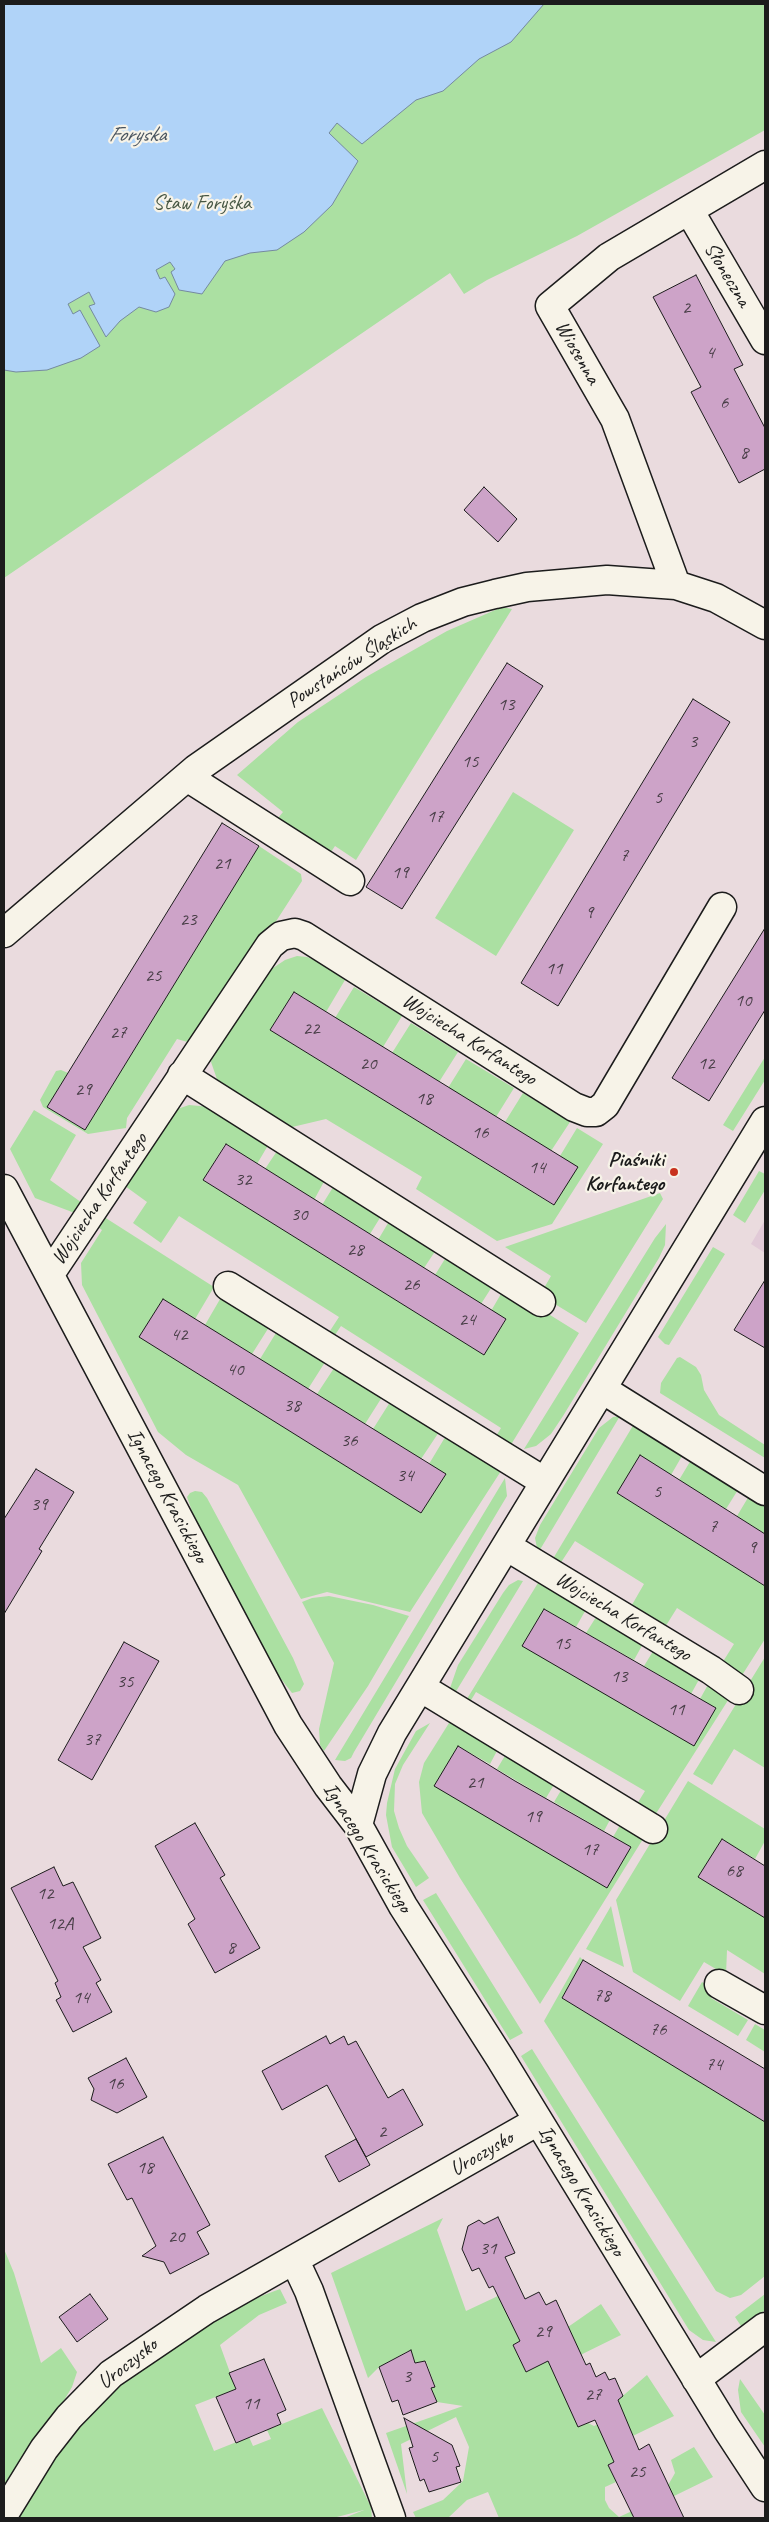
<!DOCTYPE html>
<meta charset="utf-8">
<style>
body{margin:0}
#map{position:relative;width:769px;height:2522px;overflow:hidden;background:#eadbde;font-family:Caveat,sans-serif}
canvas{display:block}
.frame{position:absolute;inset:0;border:5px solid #1c1c1c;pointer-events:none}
</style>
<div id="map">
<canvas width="769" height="2522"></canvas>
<div class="frame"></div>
</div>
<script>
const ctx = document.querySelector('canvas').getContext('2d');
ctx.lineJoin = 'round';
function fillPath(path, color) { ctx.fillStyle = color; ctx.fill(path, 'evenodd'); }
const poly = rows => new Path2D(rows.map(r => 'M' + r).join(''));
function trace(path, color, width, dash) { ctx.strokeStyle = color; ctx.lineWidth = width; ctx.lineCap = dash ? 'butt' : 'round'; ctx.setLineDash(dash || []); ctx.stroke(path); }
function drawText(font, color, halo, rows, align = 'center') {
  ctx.font = font + ' Caveat,sans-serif'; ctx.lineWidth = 4.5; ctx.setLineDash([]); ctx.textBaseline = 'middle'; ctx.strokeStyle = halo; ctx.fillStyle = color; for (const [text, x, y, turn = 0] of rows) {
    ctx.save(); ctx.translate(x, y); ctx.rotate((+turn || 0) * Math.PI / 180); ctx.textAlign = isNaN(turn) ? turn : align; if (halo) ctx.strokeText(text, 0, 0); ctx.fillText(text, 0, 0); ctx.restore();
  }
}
const built = poly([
 [765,1220,765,1253,751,1244]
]);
const green = poly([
 [4,4,765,4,765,130,577,236,487,280,464,294,450,273,4,578],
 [502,607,512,609,356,860,335,846,327,858,274,823,283,812,237,775,298,722,366,677,447,631],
 [513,792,574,830,496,956,435,918],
 [259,846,301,874,302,881,235,985,191,1043,177,1039,127,1118,126,1128,88,1134,43,1107,40,1100,56,1071,61,1070,68,1073,47,1107,85,1130],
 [297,956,307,957,321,963,345,980,326,1012,294,992,270,1030,553,1205,560,1156,577,1128,603,1144,552,1224,497,1241,416,1189,422,1177,326,1119,288,1128,218,1082,211,1062,213,1050,264,974,285,960],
 [354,987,402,1016,383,1047,335,1018],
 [411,1023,458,1052,439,1082,392,1053],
 [765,1057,765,1080,733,1131,723,1125],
 [466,1059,514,1088,496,1117,448,1088],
 [523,1093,570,1122,551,1151,505,1122],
 [189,1105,210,1107,270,1142,257,1164,225,1144,203,1180,484,1355,506,1320,491,1311,505,1287,579,1333,512,1443,505,1447,493,1441,501,1428,341,1326,331,1341,326,1337,339,1317,179,1216,161,1243,133,1223,147,1202,125,1186,169,1112],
 [34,1110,76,1135,50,1180,85,1205,80,1215,35,1198,10,1149],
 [277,1151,326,1178,314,1200,265,1169],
 [759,1171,765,1174,765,1190,745,1223,733,1215],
 [335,1184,383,1213,370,1234,322,1205],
 [660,1193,663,1199,586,1323,540,1295,551,1276,505,1247],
 [101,1215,214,1287,195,1319,163,1299,139,1337,421,1513,445,1474,429,1464,447,1434,501,1471,410,1612,327,1592,301,1599,238,1485,186,1455,158,1432,82,1285,81,1263,102,1230,94,1224],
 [391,1218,438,1247,424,1268,378,1240],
 [666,1224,665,1245,659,1258,563,1416,551,1434,536,1446,524,1449,655,1238],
 [713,1247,725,1254,669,1345,665,1344,658,1337],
 [448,1254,495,1282,481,1304,435,1275],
 [223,1294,271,1324,252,1354,205,1325],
 [279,1328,327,1359,308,1389,260,1359],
 [680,1357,696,1367,701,1375,704,1390,719,1415,765,1445,765,1458,660,1393,661,1383,677,1358],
 [336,1365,384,1394,365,1424,317,1394],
 [392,1399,441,1429,421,1459,373,1429],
 [620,1416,538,1553,535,1538,540,1525,599,1428,613,1417],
 [637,1419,686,1449,671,1475,617,1493,765,1586,765,1639,739,1680,719,1668,734,1644,677,1608,662,1632,629,1610,644,1584,575,1541,558,1567,551,1562],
 [694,1455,741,1485,726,1509,679,1480],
 [505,1478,507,1496,354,1752,351,1758,345,1761,335,1760],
 [195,1491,202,1492,207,1498,293,1658,304,1684,300,1691,292,1693,278,1675,193,1514,187,1497,190,1493],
 [752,1491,765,1499,765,1534,737,1516],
 [541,1578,588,1606,576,1627,544,1609,523,1645,700,1699,710,1681,732,1694,650,1823,632,1812,645,1791,476,1692,465,1710,462,1707],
 [518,1580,523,1581,452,1698,449,1691,458,1665,503,1593,509,1585],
 [329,1596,373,1605,409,1616,368,1686,324,1751,320,1745,319,1729,334,1663,302,1602,312,1598],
 [598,1614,644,1642,634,1660,586,1633],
 [655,1648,701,1676,691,1694,644,1666],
 [765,1657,765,1768,734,1749,712,1785,693,1774],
 [454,1715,498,1749,490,1764,458,1746,435,1786,613,1837,620,1825,643,1839,540,2004,460,1878,422,1813,419,1782,424,1763],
 [430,1723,403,1765,395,1784,394,1811,399,1828,407,1846,429,1878,416,1887,392,1847,386,1815,387,1803,395,1769,416,1731],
 [506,1754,555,1783,546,1798,497,1769],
 [688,1781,765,1829,765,1841,755,1859,722,1839,699,1877,765,1918,765,1974,727,1950,726,1975,704,1962,680,2001,633,1972,616,1900],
 [563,1787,611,1818,604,1831,554,1802],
 [436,1893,523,2033,510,2040,423,1900],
 [611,1906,624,1967,586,1949],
 [580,1957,583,1960,562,1998,765,2122,765,2276,741,2295,730,2298,716,2291,544,2021],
 [702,1982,716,1990,711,1998,748,2020,738,2036,688,2006],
 [755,2024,765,2030,765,2052,746,2040],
 [532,2049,716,2342,703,2340,689,2330,521,2056],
 [443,2218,437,2230,466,2311,515,2288,520,2341,513,2345,526,2372,547,2361,549,2353,559,2345,573,2337,568,2327,601,2304,621,2335,558,2366,578,2427,588,2423,594,2426,607,2420,618,2400,647,2375,674,2416,608,2448,614,2462,608,2465,616,2482,605,2487,605,2500,609,2508,619,2517,641,2507,667,2487,675,2473,671,2460,694,2447,713,2477,629,2518,499,2518,488,2492,467,2500,448,2518,416,2518,413,2512,443,2500,463,2481,469,2447,456,2417,401,2444,407,2494,386,2433,463,2406,437,2402,431,2388,435,2386,426,2361,415,2363,412,2353,408,2351,379,2367,368,2378,331,2273],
 [4,2249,14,2273,41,2363,61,2348,77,2372,72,2387,63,2402,69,2417,163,2350,248,2301,280,2289,287,2303,259,2315,220,2345,236,2389,195,2405,214,2451,249,2437,253,2446,271,2439,267,2430,322,2408,371,2507,372,2518,344,2518,364,2510,333,2518,4,2518],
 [765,2294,765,2310,745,2327,741,2326,735,2317],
 [740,2379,765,2415,765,2447,741,2412,738,2390]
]);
const water = poly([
 [4,4,544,4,511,42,479,59,443,91,416,100,362,144,337,123,329,133,358,161,332,205,304,232,277,250,250,253,225,261,202,294,179,290,171,272,175,269,170,262,156,270,160,279,165,277,175,294,169,307,156,312,139,307,120,321,106,337,89,306,95,304,89,292,68,304,73,314,80,310,100,346,81,358,47,370,16,372,4,370,4,4]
]);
const building = poly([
 [696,275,743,365,734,369,765,428,765,469,739,483,691,392,701,387,653,297,696,275],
 [484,487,517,519,498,542,464,510,484,487],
 [507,663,543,686,402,909,366,887,507,663],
 [693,699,730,722,558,1006,521,983,693,699],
 [222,823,259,846,85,1130,47,1107,222,823],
 [765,928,765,1010,709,1101,672,1078,765,928],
 [294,992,578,1167,554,1205,270,1030,294,992],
 [226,1144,506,1319,484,1355,203,1180,226,1144],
 [765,1280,765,1348,734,1330,765,1280],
 [163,1299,446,1474,421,1513,139,1337,163,1299],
 [640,1455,765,1534,765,1586,617,1493,640,1455],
 [36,1469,74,1492,39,1549,42,1551,4,1614,4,1519,36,1469],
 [544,1609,716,1708,694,1746,522,1646,544,1609],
 [124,1642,159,1661,92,1780,58,1760,124,1642],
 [458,1746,515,1781,631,1847,607,1888,434,1786,458,1746],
 [195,1823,225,1875,220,1878,260,1948,215,1973,188,1924,195,1919,155,1846,195,1823],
 [722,1839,765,1866,765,1918,698,1877,722,1839],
 [54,1867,63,1886,73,1882,101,1938,83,1947,101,1980,96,1983,112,2012,73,2032,56,2000,61,1997,55,1983,58,1981,11,1888,54,1867],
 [583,1960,765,2069,765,2122,562,1998,583,1960],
 [326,2036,330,2044,344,2036,348,2045,356,2041,388,2098,403,2089,423,2125,366,2157,327,2085,282,2110,262,2071,326,2036],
 [126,2058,147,2097,117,2113,91,2100,94,2089,88,2078,126,2058],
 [163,2137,210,2225,197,2232,209,2254,170,2274,164,2262,142,2256,156,2246,132,2198,127,2200,108,2164,163,2137],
 [356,2139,370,2165,339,2182,325,2156,356,2139],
 [498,2217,515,2253,505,2257,525,2299,539,2292,546,2305,556,2300,586,2365,590,2363,596,2377,605,2372,609,2380,615,2378,623,2396,618,2400,639,2450,649,2444,684,2518,634,2518,608,2465,614,2462,595,2420,578,2427,548,2361,526,2372,513,2345,520,2341,493,2286,489,2288,479,2268,472,2271,462,2249,468,2226,479,2220,484,2224,498,2217],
 [90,2294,108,2319,77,2342,59,2317,90,2294],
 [411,2350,415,2363,425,2361,435,2387,431,2388,437,2402,403,2415,398,2400,392,2402,379,2367,411,2350],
 [264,2359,286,2410,277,2414,281,2424,236,2443,216,2397,236,2389,229,2373,264,2359],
 [404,2418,452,2445,460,2466,456,2467,461,2482,429,2492,424,2479,420,2481,409,2448,413,2447,404,2418]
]);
const minor = poly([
 [689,210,765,340],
 [676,585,615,419,550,306,609,257,765,165],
 [187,777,350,881],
 [4,933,196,769,382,639,422,618,463,602,495,594,527,587,607,580,676,585,716,598,765,625],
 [182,1075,541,1302],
 [4,1189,288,1725,328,1786,358,1825,403,1906,500,2058,727,2429,765,2487],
 [50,1274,270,945,281,936,295,933,304,936,574,1107,587,1112,596,1112,605,1105,722,907],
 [228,1286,545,1482],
 [602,1389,765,1491],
 [506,1546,711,1670,739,1690],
 [420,1687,653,1829],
 [358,1825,372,1774,392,1733,765,1121],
 [719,1984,765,2010],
 [295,2261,309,2291,391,2518],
 [696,2379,765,2327],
 [4,2514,44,2449,69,2417,111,2374,207,2309,538,2121]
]);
const markers = [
 [674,1172,5,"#c8321e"]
];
const numberNames = [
 ["2",686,308],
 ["4",710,353],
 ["6",724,403],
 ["8",744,453],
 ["13",506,705],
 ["3",693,742],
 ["15",470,762],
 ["5",658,798],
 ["17",435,817],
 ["7",624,856],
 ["21",222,864],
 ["19",400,873],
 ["9",589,913],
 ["23",188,920],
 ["11",554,969],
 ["25",153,976],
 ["10",743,1001],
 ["22",311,1029],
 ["27",118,1033],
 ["20",368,1064],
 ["12",706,1064],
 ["29",83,1090],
 ["18",424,1099],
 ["16",480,1133],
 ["14",537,1168],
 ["32",243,1180],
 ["30",299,1215],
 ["28",355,1250],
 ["26",411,1285],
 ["24",467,1320],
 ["42",179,1335],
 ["40",235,1370],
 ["38",292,1406],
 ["36",349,1441],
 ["34",405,1476],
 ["5",657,1492],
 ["39",39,1505],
 ["7",713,1527],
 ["9",752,1548],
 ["15",562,1644],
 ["13",619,1677],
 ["35",125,1682],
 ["11",676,1710],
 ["37",92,1740],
 ["21",475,1783],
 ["19",533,1817],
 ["17",590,1850],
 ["68",734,1871],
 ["12",45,1894],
 ["12A",60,1924],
 ["8",231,1948],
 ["78",602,1996],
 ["14",81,1998],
 ["76",658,2030],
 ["74",714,2065],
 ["16",115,2084],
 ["2",382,2132],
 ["18",145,2168],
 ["20",176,2237],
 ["31",488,2249],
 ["29",543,2332],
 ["3",407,2377],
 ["27",593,2395],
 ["11",251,2404],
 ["5",434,2457],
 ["25",637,2472]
];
const parkNames = [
 ["Staw Foryśka",202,203]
];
const streetNames = [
 ["Słoneczna",727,275,59],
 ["Wiosenna",577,353,60],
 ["Powstańców Śląskich",352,663,-33],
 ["Wojciecha Korfantego",469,1040,32],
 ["Wojciecha Korfantego",100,1199,-56],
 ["Ignacego Krasickiego",167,1496,62],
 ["Wojciecha Korfantego",623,1617,31],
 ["Ignacego Krasickiego",367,1848,58],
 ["Uroczysko",482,2154,-30],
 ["Ignacego Krasickiego",581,2191,59],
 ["Uroczysko",128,2364,-38]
];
const poiNames = [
 ["Piaśniki",664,1160],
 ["Korfantego",664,1184]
];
const waterNames = [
 ["Foryska",137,135]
];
fillPath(built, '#e1cad7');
fillPath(green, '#abe0a2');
fillPath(water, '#b0d3f8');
trace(water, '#758aa0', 1);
fillPath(building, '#cda3c8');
trace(building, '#1c1c1c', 1);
trace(minor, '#1c1c1c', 31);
trace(minor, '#f7f3e8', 28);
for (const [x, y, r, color] of markers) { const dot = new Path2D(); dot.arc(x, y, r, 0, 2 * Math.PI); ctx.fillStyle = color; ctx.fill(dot); trace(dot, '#f7f3e8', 2); }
drawText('19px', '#483e47', null, numberNames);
drawText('21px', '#475744', '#f7f3e8', parkNames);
drawText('21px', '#1c1c1c', '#f7f3e8', streetNames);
drawText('bold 21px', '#1c1c1c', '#f7f3e8', poiNames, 'right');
drawText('italic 22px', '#48535e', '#f7f3e8', waterNames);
</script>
